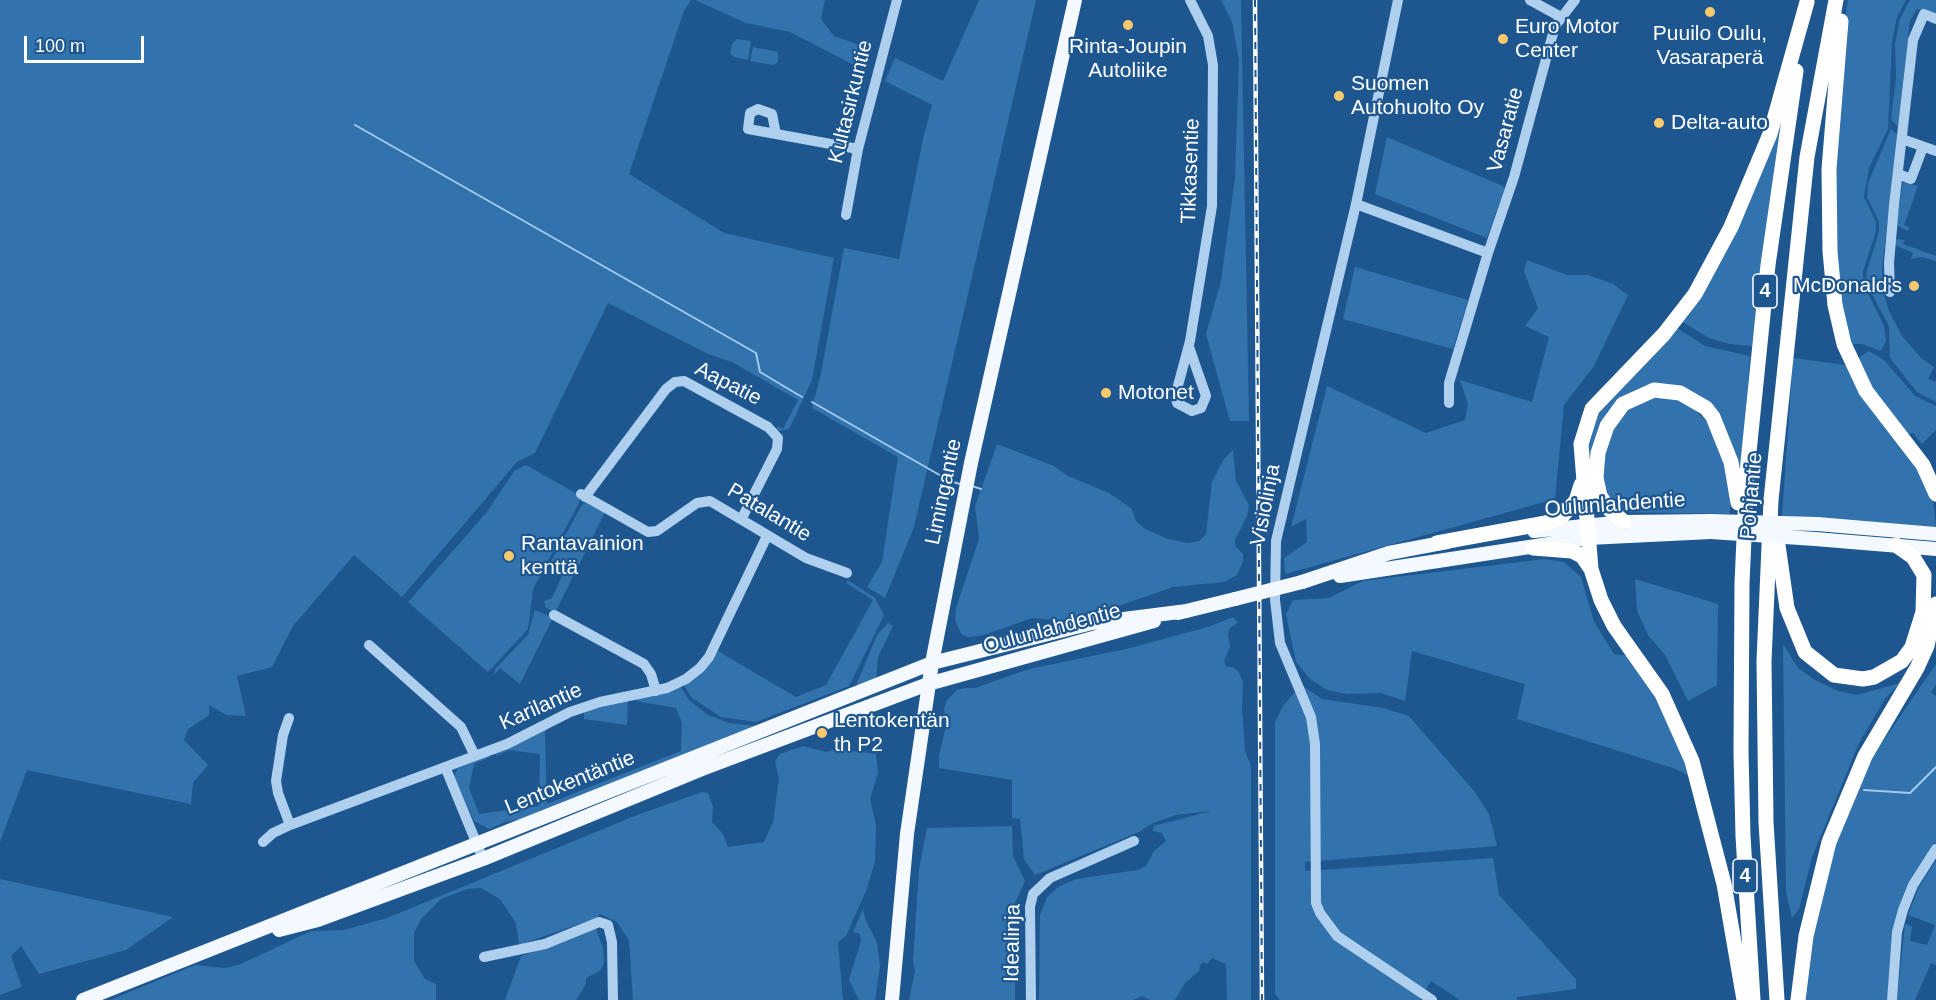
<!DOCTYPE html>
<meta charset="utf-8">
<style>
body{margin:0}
#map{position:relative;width:1936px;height:1000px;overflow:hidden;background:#1e5790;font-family:Arial,sans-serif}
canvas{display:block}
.scale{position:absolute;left:24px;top:36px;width:120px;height:27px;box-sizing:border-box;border:3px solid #fff;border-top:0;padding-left:8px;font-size:18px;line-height:21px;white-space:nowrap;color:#fff;-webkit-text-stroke:4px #1e5790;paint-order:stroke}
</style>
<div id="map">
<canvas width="1936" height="1000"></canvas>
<div class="scale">100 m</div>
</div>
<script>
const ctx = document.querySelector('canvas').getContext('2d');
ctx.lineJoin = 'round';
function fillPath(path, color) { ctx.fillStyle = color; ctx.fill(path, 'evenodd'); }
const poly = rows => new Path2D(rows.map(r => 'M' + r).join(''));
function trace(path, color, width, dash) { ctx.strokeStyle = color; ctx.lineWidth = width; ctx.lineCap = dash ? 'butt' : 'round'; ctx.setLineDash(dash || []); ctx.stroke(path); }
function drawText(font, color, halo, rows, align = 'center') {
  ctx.font = font + ' Arial,sans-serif'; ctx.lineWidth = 4.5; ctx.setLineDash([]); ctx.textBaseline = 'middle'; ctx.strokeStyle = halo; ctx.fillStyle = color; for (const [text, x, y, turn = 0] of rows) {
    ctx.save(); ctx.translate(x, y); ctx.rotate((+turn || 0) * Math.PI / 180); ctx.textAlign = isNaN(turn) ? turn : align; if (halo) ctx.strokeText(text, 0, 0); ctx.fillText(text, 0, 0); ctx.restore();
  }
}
const green = poly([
 [0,0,691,0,684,11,629,174,724,233,834,258,812,380,789,429,779,431,777,429,778,426,783,429,798,400,732,362,708,354,608,303,535,453,517,462,402,597,354,555,293,626,272,667,237,676,246,716,226,715,209,705,209,715,188,729,184,740,208,765,193,783,191,804,27,770,0,842],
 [695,0,825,0,821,19,834,36,868,48,862,69,790,32,746,23],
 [979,0,1036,0,914,527,885,598,867,587,882,562,898,457,812,408,821,373,844,248,899,259,923,139,932,105,885,81,895,58,943,81],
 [1221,0,1241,0,1249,421,1230,421,1206,334,1221,281,1235,178,1239,60,1232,22],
 [1848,0,1906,0,1897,17,1892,42,1888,129,1869,168,1864,197,1876,222,1876,231,1863,271,1863,283,1884,326,1886,341,1881,351,1862,344,1849,344,1839,305,1833,170,1841,44],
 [1910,0,1936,0,1936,15,1917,9,1910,21,1898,127,1891,119,1896,78,1895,43,1900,19],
 [737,39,751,41,748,60,734,57,730,53,732,44],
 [753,47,778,52,778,62,773,65,750,61],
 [1784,107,1752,346,1729,344,1709,338,1681,321],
 [1891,129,1897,134,1882,270,1883,291,1889,311,1902,336,1921,358,1934,367,1928,379,1935,382,1936,380,1936,402,1917,392,1890,358,1889,326,1866,283,1867,271,1879,232,1879,222,1867,197,1868,183],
 [1387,137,1505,187,1487,238,1375,194],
 [1903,182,1918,186,1904,225,1909,227,1908,231,1896,225],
 [1895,239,1905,240,1903,244,1936,256,1936,261,1922,257,1911,259,1913,253,1895,245],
 [1527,260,1567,275,1588,275,1613,284,1628,295,1594,366,1564,405,1555,499,1285,574,1284,558,1307,542,1306,519,1291,527,1327,386,1426,433,1465,420,1468,404,1460,380,1532,402,1549,337,1525,326,1538,308,1524,271],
 [1355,267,1468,300,1453,349,1343,319],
 [1677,328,1705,346,1750,356,1741,490,1720,421,1663,385,1642,387,1622,396,1607,412,1593,444,1588,495,1588,442,1591,427,1602,407],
 [1869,351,1884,360,1915,396,1936,406,1936,430,1922,444,1913,433,1908,435,1869,387,1855,360],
 [1793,358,1845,365,1861,394,1918,468,1933,499,1936,527,1782,517],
 [1660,396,1676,399,1694,409,1707,422,1721,447,1730,494,1730,514,1618,512,1605,498,1601,481,1602,455,1613,426,1629,406],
 [997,444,1054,466,1068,476,1109,493,1132,509,1136,521,1145,529,1168,539,1188,543,1199,541,1206,534,1212,482,1223,460,1233,450,1236,481,1249,505,1247,516,1235,540,1235,546,1243,554,1243,561,1237,575,1224,582,1173,587,1095,614,1065,621,1032,618,984,635,968,637,961,634,955,619,956,608,979,539,975,506],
 [526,465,579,495,580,501,533,589,528,629,488,672,408,602,486,513,515,470],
 [587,502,605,512,555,613,546,608,544,601,552,598,562,576,549,565,583,503],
 [1544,559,1564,562,1581,577,1594,622,1614,654,1629,656,1656,691,1694,779,1676,769,1517,719,1525,684,1412,651,1405,701,1381,693,1347,694,1327,690,1310,679,1296,662,1286,614,1293,600,1329,598,1363,581],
 [1635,579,1718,604,1717,685,1688,701,1665,655,1648,635,1637,611],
 [848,580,875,598,884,615,849,686,756,722,721,717,692,698,683,684,716,650,796,697,826,685,873,600,846,583],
 [535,610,553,618,520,684,500,668,493,676,496,668,528,635],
 [1233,617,1238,623,1230,628,1228,634,1230,647,1224,661,1226,667,1233,667,1239,672,1243,682,1242,707,1245,751,1251,766,1251,1000,1227,1000,1226,964,1212,958,1207,964,1203,962,1200,965,1199,971,1185,983,1175,1000,1150,1000,1142,996,1133,1000,1039,1000,1040,915,1047,897,1058,887,1076,879,1138,870,1146,866,1154,851,1166,841,1162,833,1153,831,1154,826,1211,811,1176,815,1153,823,1139,832,1035,875,1024,859,1020,819,1012,818,1012,780,939,768,939,756,946,726,944,709,947,700,957,690,965,688,975,688,1029,669,1126,649,1208,627],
 [888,623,893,626,878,657,876,682,859,688,857,683,877,635],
 [1783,644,1798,668,1815,680,1838,691,1857,695,1900,683,1885,699,1859,743,1812,857,1799,909,1792,918,1786,892],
 [1936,664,1936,684,1931,693,1936,696,1936,842,1909,883,1892,932,1887,1000,1802,1000,1825,868,1871,759],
 [680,686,689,700,708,715,729,723,756,726,537,816,505,822,489,829,474,821,454,777,458,768,489,756,490,757,474,764,469,788,479,814,539,806,540,754,509,750,496,756,496,754,549,728,545,731,547,804,681,751,682,723,676,708,636,701,636,699],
 [1304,687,1322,699,1383,708,1409,716,1474,791,1489,814,1497,846,1305,862,1305,871,1493,858,1499,895,1576,979,1576,989,1517,997,1517,1000,1460,1000,1431,981,1420,1000,1280,1000,1275,994,1275,722,1283,706,1298,688],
 [628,699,627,725,584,719,584,711],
 [803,746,826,752,836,749,876,754,878,773,870,799,876,825,875,862,866,891,846,936,838,942,843,1000,633,1000,629,940,617,922,600,914,596,918,519,945,516,923,500,899,481,888,468,889,441,899,421,919,414,933,414,961,425,979,436,984,436,1000,110,1000,195,965,225,968,241,964,311,931,344,930,387,918,637,815,702,792,708,793,713,807,712,822,723,834,728,847,764,842,773,822,779,779,775,761,780,754],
 [1012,826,1013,856,1025,881,1015,903,1015,1000,909,1000,915,971,913,960,919,869,927,828],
 [1936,860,1936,965,1931,963,1915,1000,1897,1000,1905,924,1912,926,1910,941,1927,945,1935,925,1908,915,1919,887],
 [0,879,173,917,126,950,39,974,21,946,11,956,22,987,0,995],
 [863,909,866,921,877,942,880,966,875,1000,859,1000,849,980,861,941,860,934,853,932],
 [596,928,603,948,604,963,600,971,586,978,586,984,576,1000,505,1000,521,956]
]);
const stream = poly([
 [355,125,756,353,760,372,802,397],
 [812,402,950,481,960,484],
 [972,486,981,489],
 [1864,790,1910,793,1936,767]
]);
const minor = poly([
 [1398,0,1356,204,1276,541,1275,600,1280,643,1311,717,1315,744,1316,903,1320,913,1337,936,1432,1000],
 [1530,0,1561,17],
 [776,134,748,129,750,113,758,109,772,114,776,134,858,149],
 [1902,139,1936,151],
 [1898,174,1911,179,1923,147],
 [1356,204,1488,253,1449,383,1449,403],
 [846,215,858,149,897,0],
 [1488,253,1514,177,1555,26,1575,0],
 [1890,292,1889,263,1894,205,1913,40,1924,14,1936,19],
 [1189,347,1206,396,1201,408,1192,411,1177,403,1176,393,1190,341,1212,206,1213,65,1208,36,1190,0],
 [581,494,648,532,657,531,697,503,710,501,806,558,847,573],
 [585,497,666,389,675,382,684,381,768,427,778,438,777,449,742,518],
 [554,615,644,664,651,674,656,691],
 [369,645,461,727,475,756],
 [289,718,283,735,276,781,278,793,290,825],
 [446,769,483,859],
 [263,842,273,833,290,825,507,744,570,712,600,702,667,688,686,679,700,668,709,657,767,536],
 [484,957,545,944,599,922,608,925,612,942,613,1000],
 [1031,1000,1030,907,1033,894,1050,878,1134,841],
 [1892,1000,1897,932,1903,910,1913,885,1936,849]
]);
const major = poly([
 [1817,524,1936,534],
 [1534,531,1624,522,1711,521],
 [1815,539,1936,549],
 [1340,576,1588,538,1711,532],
 [1302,582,1389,553,1447,542],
 [1178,613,1235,599],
 [279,930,318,920,483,859,702,769,928,684,1154,621],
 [83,1000,932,663,1092,623,1187,611],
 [892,1000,907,834,932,663,971,463,1075,0]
]);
const highway = poly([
 [1841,21,1829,169,1830,251,1835,305,1844,344,1866,391,1923,465,1936,494],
 [1624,522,1609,509,1600,496,1596,478,1598,453,1607,426,1623,404,1654,390,1680,393,1706,408,1713,417,1731,462,1738,503],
 [1437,543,1546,523,1561,517,1576,501,1581,485],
 [1778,545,1787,608,1805,652,1834,675,1863,679,1874,677,1902,661,1912,647,1923,612,1924,575,1913,557,1896,545],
 [1533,548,1572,551,1582,556,1591,569],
 [1744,1000,1724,884,1692,761,1662,694,1614,626,1601,600,1591,569,1581,444,1592,409,1664,334,1695,294,1731,227,1770,134,1807,2],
 [1753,1000,1743,836,1741,752,1742,583,1747,472,1768,265,1796,71],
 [1777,1000,1766,822,1764,661,1771,500,1807,157,1836,0],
 [1798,1000,1806,936,1829,842,1865,756,1917,668,1927,646,1936,604]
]);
const rail = poly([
 [1255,0,1262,1000]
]);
const majorBridge = poly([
 [1711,521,1817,524],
 [1711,532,1815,539],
 [1235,599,1302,582]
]);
const markers = [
 [1710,12,6,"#fcc96d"],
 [1128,25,6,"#fcc96d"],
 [1503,39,6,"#fcc96d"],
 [1339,96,6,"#fcc96d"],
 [1659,123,6,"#fcc96d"],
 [1914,286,6,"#fcc96d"],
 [1106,393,6,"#fcc96d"],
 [509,556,6,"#fcc96d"],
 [822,733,6,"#fcc96d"]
];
const shields = [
 [1765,291,24],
 [1745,876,24]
];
const shieldNames = [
 ["4",1765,291],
 ["4",1745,876]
];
const poiNames = [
 ["Euro Motor",1515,27],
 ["Center",1515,51],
 ["Puuilo Oulu,",1710,34,"center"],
 ["Vasaraperä",1710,58,"center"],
 ["Rinta-Joupin",1128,47,"center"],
 ["Autoliike",1128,71,"center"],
 ["Suomen",1351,84],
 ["Autohuolto Oy",1351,108],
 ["Delta-auto",1671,123],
 ["McDonald's",1902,286,"right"],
 ["Motonet",1118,393],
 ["Rantavainion",521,544],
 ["kenttä",521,568],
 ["Lentokentän",834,721],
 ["th P2",834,745]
];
const streetNames = [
 ["Kultasirkuntie",851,102,-76],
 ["Vasaratie",1506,130,-75],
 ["Tikkasentie",1191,171,-88],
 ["Aapatie",728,384,27],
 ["Limingantie",944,492,-78],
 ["Pohjantie",1752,496,-85],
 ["Visiolinja",1266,505,-79],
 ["Oulunlahdentie",1615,505,-4],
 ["Patalantie",769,513,31],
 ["Oulunlahdentie",1052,629,-15],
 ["Karilantie",541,707,-24],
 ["Lentokentäntie",570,783,-22],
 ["Idealinja",1013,943,-89]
];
fillPath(green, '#3272ad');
trace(stream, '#a1caef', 2);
trace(minor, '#aecfed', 10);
trace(major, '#f4f9ff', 14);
trace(highway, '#fff', 15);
trace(rail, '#fff', 4.5);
trace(rail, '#1e5790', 2, [7]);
trace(majorBridge, '#f4f9ff', 14);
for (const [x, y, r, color] of markers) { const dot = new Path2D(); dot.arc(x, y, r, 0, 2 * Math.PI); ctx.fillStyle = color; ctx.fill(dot); trace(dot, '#1e5790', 2); }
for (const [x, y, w] of shields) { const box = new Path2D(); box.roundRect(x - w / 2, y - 17, w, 34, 4.5); ctx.fillStyle = '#1e5790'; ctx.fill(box); trace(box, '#fff', 1.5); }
drawText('bold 20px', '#fff', null, shieldNames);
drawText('21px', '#fff', '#1e5790', poiNames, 'left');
drawText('21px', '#fff', '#1e5790', streetNames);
</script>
